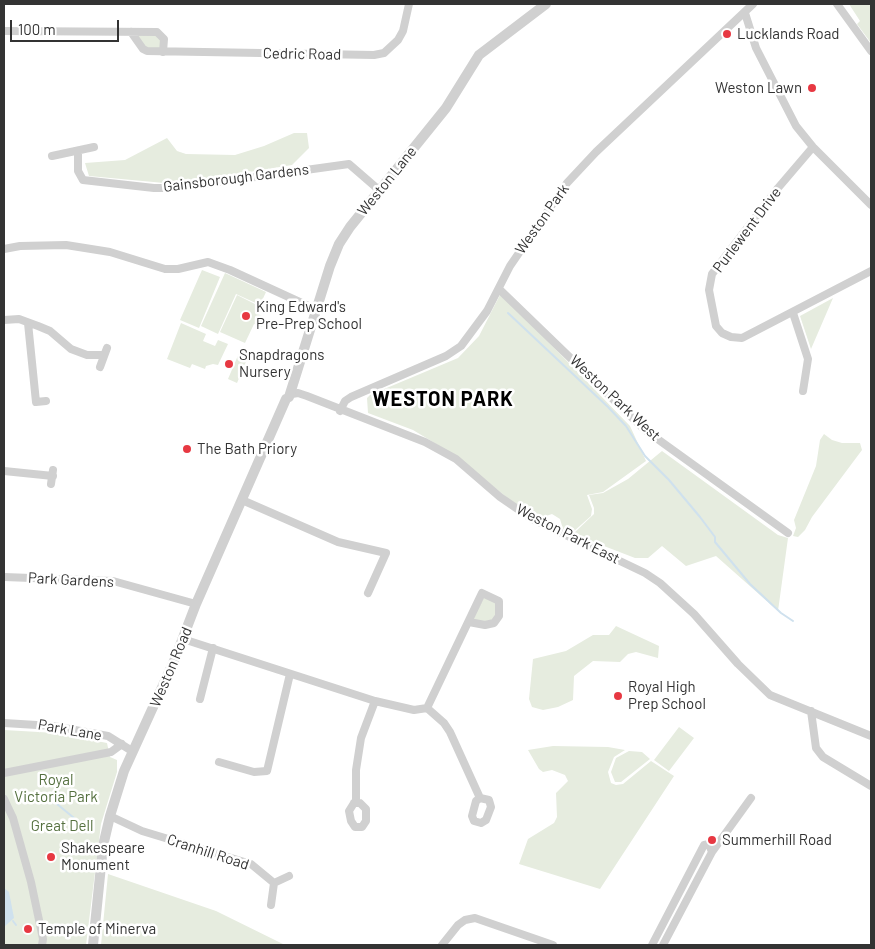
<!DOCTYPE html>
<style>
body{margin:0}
#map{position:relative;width:875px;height:949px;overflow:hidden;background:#fff;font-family:Barlow,sans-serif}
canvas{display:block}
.frame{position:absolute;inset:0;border:5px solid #333;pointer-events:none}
.scale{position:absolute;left:10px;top:20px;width:109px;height:22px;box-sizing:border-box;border:2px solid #333;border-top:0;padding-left:6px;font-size:15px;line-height:18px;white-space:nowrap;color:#333;-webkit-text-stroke:4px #fff;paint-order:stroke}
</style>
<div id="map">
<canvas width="875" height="949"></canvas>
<div class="frame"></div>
<div class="scale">100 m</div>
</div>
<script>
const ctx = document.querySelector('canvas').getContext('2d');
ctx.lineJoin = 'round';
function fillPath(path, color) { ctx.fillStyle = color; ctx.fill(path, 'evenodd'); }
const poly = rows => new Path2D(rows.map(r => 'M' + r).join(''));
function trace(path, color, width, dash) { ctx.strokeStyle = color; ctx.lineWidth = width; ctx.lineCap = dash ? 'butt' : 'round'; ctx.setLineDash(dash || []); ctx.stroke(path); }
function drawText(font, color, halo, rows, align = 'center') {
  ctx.font = font + ' Barlow,sans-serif'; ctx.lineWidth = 5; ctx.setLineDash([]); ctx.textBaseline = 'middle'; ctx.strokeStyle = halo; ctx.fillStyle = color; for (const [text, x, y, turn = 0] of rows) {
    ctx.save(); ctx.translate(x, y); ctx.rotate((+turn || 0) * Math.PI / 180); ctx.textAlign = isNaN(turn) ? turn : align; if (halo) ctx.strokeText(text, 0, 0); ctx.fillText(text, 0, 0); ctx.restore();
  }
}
const green = poly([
 [849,4,871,4,871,43,857,24,860,21],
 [157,34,161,38,161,47,158,49,147,48,138,38,138,35],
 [294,133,307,133,309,148,292,165,175,184,89,176,85,163,125,160,167,138,177,151,186,154,235,155,264,146],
 [202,270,220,277,199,328,180,320],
 [225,273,266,292,260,305,236,294,218,334,201,326],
 [501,293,630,426,646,461,603,492,587,495,592,509,591,516,573,532,563,529,560,519,552,514,543,517,535,516,517,506,459,458,428,439,413,430,368,413,367,398,370,395,458,358,479,336],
 [237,295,259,306,256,313,266,318,262,327,254,324,245,343,220,332],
 [833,298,811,349,800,316],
 [181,323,206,334,203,341,215,346,218,340,228,344,218,365,213,364,206,366,205,369,192,364,190,368,167,359],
 [239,353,248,357,237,383,228,379],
 [824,434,832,440,842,443,860,443,862,450,812,517,805,530,798,537,793,536,796,528,794,520,816,466,820,440],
 [662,451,778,535,788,538,778,611,716,556,686,566,662,546,648,558,635,558,573,534,594,514,594,508,589,495,603,493,628,479],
 [484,597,496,603,497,614,492,620,485,622,473,620],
 [616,626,659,646,658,658,636,652,628,654,620,662,593,661,574,676,573,700,558,707,543,710,532,707,529,699,533,659,566,651,593,635,609,635],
 [679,727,694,738,669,771,654,760],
 [4,730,56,733,107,743,110,757,117,760,117,772,101,824,86,945,4,945],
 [553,746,608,747,625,750,614,757,608,772,611,783,616,785,623,784,651,761,674,776,600,889,519,864,528,839,554,823,557,817,556,793,568,781,565,775,552,770,543,772,539,769,528,750],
 [629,751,642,752,650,759,621,782,615,782,611,772,616,758],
 [108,874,216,911,285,945,101,945]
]);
const water = poly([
 [4,888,9,892,14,918,4,927]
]);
const stream = poly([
 [508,313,608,407,626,426,645,456,669,480,700,517,715,537,715,542,750,584,781,613,793,621],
 [28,793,57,804,85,827],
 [13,921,16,925]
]);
const minor = poly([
 [837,4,871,51],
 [745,13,756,48,796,126,813,147,871,205],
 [4,31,157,32,164,39,163,52],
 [131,32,143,49,147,51,374,55,384,53,398,40,403,31,409,4],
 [813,147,778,188,712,274,709,290,716,326,722,333,731,337,742,338,871,271],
 [78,152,78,171,83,180,154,188,176,188,349,164,379,190],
 [52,156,94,147],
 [4,249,20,246,66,245,110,252,165,269,178,269,208,262,230,270,317,310],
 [499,289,645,430,788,533],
 [793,313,808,359,803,391],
 [4,320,19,319,38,326,50,331,71,349,87,355,103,355],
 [28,323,36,402,46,401],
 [100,367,107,348],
 [287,398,292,394,298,393,307,396,425,442,456,459,500,497,532,519,645,573,660,583,694,614,738,664,770,695,871,736],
 [340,411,345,401,351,397,446,356,461,346,487,311,510,266,567,183,596,152,753,4],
 [4,471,53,476],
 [51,484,53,470],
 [242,500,338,542,386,553,368,593],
 [4,577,113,581,196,604],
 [183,639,375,701,414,710,427,708,482,593,499,601,499,616,494,623,485,625,469,622],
 [200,699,213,648],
 [427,708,444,723,450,732,480,798],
 [811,711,816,748,823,757,871,786],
 [4,723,53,726,108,736,132,751],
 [219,762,254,772,267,771,290,674],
 [4,773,111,752,122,744],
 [480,798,489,800,491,807,486,820,481,823,474,821,472,816,476,801,480,798],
 [4,799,13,818,31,882,43,939,42,945],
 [354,803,360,803,366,809,366,821,362,827,355,827,351,821,349,811,354,803],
 [356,803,356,770,361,738,375,701],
 [110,816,142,831,251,864,274,883,289,876],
 [712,852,751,798],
 [271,905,274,883],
 [442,945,458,925,465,920,475,918,553,945],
 [652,945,704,845,709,844,712,852,663,945]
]);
const tertiary = poly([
 [289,397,330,266,339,244,350,227,446,108,479,55,546,4],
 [93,945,103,846,110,816,124,771,174,661,196,604,286,399]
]);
const markers = [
 [727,34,5,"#e73842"],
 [812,88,5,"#e73842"],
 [246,316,5,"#e73842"],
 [229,364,5,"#e73842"],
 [187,449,5,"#e73842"],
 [618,696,5,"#e73842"],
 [712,840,5,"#e73842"],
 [51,857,5,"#e73842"],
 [28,929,5,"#e73842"]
];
const poiNames = [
 ["Lucklands Road",737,34],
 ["Weston Lawn",802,88,"right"],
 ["King Edward's",256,307],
 ["Pre-Prep School",256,324],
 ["Snapdragons",239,355],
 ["Nursery",239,372],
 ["The Bath Priory",197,449],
 ["Royal High",628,687],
 ["Prep School",628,704],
 ["Summerhill Road",722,840],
 ["Shakespeare",61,848],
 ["Monument",61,865],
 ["Temple of Minerva",38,929]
];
const streetNames = [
 ["Cedric Road",302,54,1],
 ["Gainsborough Gardens",236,178,-7],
 ["Weston Lane",387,181,-51],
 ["Weston Park",542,219,-55],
 ["Purlewent Drive",747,230,-53],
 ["Weston Park West",615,398,43],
 ["Weston Park East",568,534,27],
 ["Park Gardens",71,580,3],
 ["Weston Road",171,667,-67],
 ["Park Lane",70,730,10],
 ["Cranhill Road",208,852,18]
];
const parkNames = [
 ["Royal",56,780],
 ["Victoria Park",56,797],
 ["Great Dell",62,826]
];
const districtNames = [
 ["WESTON PARK",443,399]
];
fillPath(green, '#e6ecdf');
fillPath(water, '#cfe1ee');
trace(stream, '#cfe1ee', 2);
trace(minor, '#d0d0d0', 8);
trace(tertiary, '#d0d0d0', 10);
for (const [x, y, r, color] of markers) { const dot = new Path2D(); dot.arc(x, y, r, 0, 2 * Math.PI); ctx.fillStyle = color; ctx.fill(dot); trace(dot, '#fff', 2); }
drawText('15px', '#333', '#fff', poiNames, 'left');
drawText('15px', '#333', '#fff', streetNames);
drawText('15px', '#55703f', '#fff', parkNames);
ctx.letterSpacing = '1px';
drawText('bold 20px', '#000', '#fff', districtNames);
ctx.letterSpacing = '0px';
</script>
